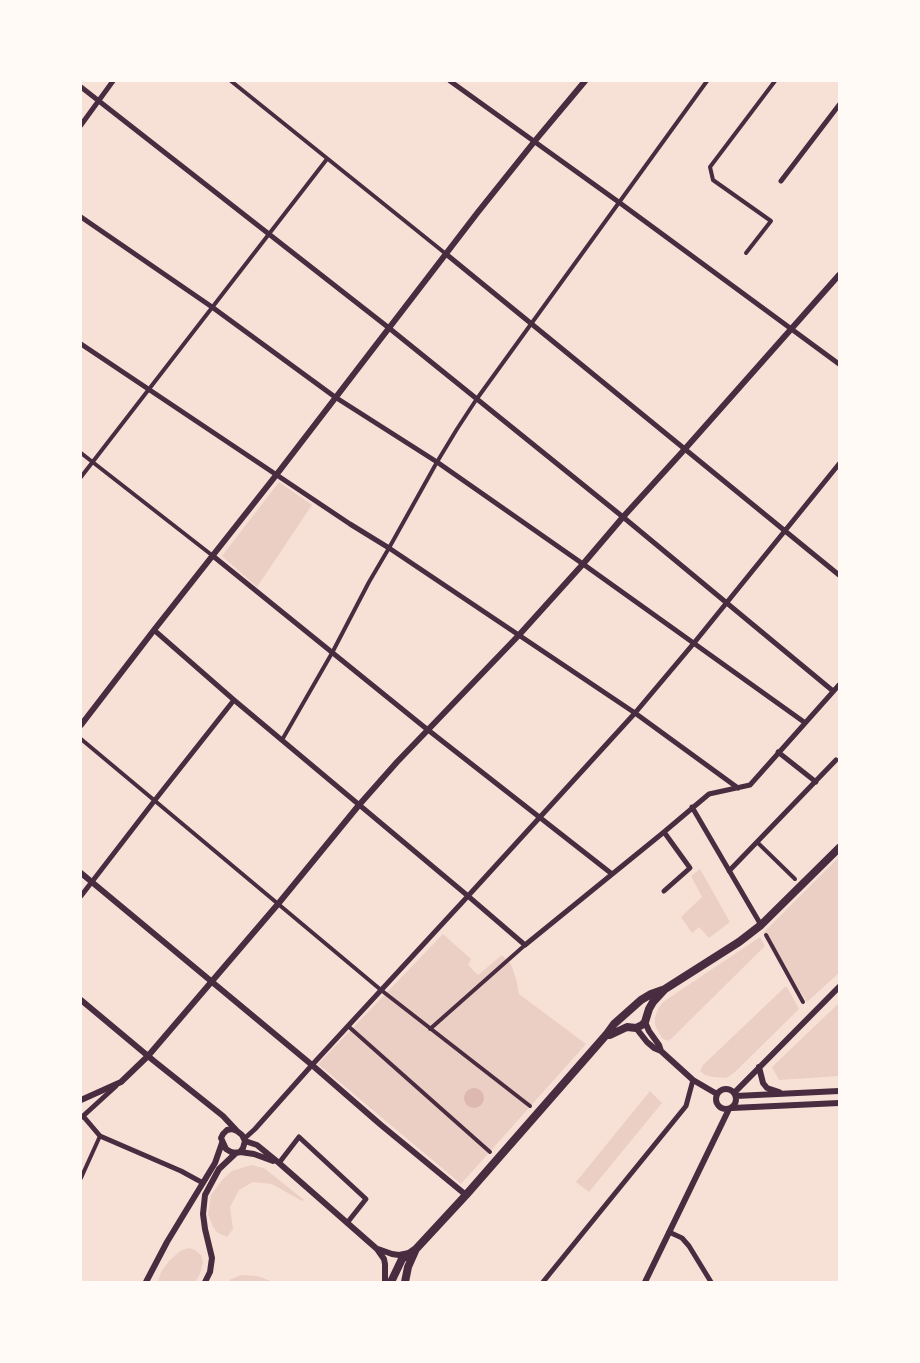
<!DOCTYPE html>
<style>
body{margin:0}
#map{position:relative;width:920px;height:1363px;overflow:hidden;background:#f7e1d7;font-family:"Exo 2",sans-serif}
canvas{display:block}
.frame{position:absolute;inset:0;border:82px solid #fffaf5;pointer-events:none}
</style>
<div id="map">
<canvas width="920" height="1363"></canvas>
<div class="frame"></div>
</div>
<script>
const ctx = document.querySelector('canvas').getContext('2d');
ctx.lineJoin = 'round';
function fillPath(path, color) { ctx.fillStyle = color; ctx.fill(path, 'evenodd'); }
const poly = rows => new Path2D(rows.map(r => 'M' + r).join(''));
function trace(path, color, width, dash) { ctx.strokeStyle = color; ctx.lineWidth = width; ctx.lineCap = dash ? 'butt' : 'round'; ctx.setLineDash(dash || []); ctx.stroke(path); }
const green = poly([
 [279,482,312,505,257,587,222,556],
 [839,857,839,973,807,1002,763,933],
 [700,869,730,922,709,938,699,927,692,933,681,917,702,897,691,876],
 [443,934,471,959,468,965,478,975,502,955,511,964,516,979,519,994,586,1044,461,1184,318,1064],
 [760,937,765,946,671,1039,667,1041,662,1038,658,1031,655,1025,655,1017,658,1009,663,1002],
 [785,987,787,987,799,1009,734,1073,726,1078,713,1077,705,1075,700,1071,703,1065],
 [839,1003,839,1076,779,1080,772,1067],
 [650,1091,662,1103,589,1192,576,1182],
 [251,1165,264,1168,304,1200,302,1201,272,1184,253,1182,239,1190,230,1207,233,1229,227,1237,218,1233,213,1227,208,1214,211,1195,223,1179,232,1171],
 [189,1248,195,1250,201,1255,203,1262,200,1274,195,1282,158,1282,161,1272,169,1261,180,1251],
 [241,1275,257,1276,274,1282,230,1282,229,1280]
]);
const water = poly([
 '464 1098a10 10 0 1 1 20 0a10 10 0 1 1-20 0Z'
]);
const pedestrian = poly([
 [231,81,446,254],
 [746,253,771,221,713,180,710,167,775,81],
 [81,453,213,556],
 [81,477,327,159],
 [81,739,381,990,530,1106],
 [282,740,332,653,369,582,389,548,437,462,457,429,476,400,707,81],
 [757,842,795,879],
 [766,935,803,1002],
 [348,1026,490,1152],
 [430,1029,525,945],
 [81,1178,100,1136]
]);
const minor = poly([
 [450,81,620,203,839,364],
 [81,87,389,328,623,517,833,691],
 [81,125,113,81],
 [781,181,839,105],
 [81,217,212,307,335,397,437,462,583,564,804,722],
 [446,254,839,575],
 [81,344,350,524,389,548,635,713,738,788],
 [213,556,423,726,612,874],
 [154,630,234,700,468,896,525,945,664,832,709,794,750,785,839,685],
 [778,752,816,782],
 [692,807,761,925],
 [664,832,690,868,664,891],
 [729,871,836,760],
 [81,896,155,800,234,700],
 [83,1116,100,1136,181,1171,203,1183],
 [82,1117,116,1086],
 [244,1139,255,1129,312,1065,468,896,635,713,694,643,839,464],
 [279,1163,299,1137,366,1199,347,1223],
 [669,1232,682,1238,689,1246,711,1282],
 [543,1282,686,1106,693,1080]
]);
const tertiary = poly([
 [81,725,154,630,277,474,478,212,534,142,585,81],
 [81,873,312,1065,381,1125,466,1195],
 [81,1000,154,1061,223,1116,237,1131],
 [645,1022,649,1031,659,1045,661,1051],
 [636,1028,647,1042,654,1048,661,1051,693,1080,717,1094],
 [759,1067,763,1083,767,1088,779,1092],
 '716 1099a10 10 0 1 1 20 0a10 10 0 1 1-20 0Z',
 [734,1093,839,987],
 [736,1096,839,1091],
 [81,1100,121,1082,148,1056,278,904,359,805,397,762,519,635,583,564,623,517,684,450,839,275],
 [732,1108,839,1103],
 [232,1129,237,1131,242,1135,245,1141,243,1148,240,1152,236,1153,231,1152,226,1149,221,1138,223,1134,227,1130,232,1129],
 [245,1141,257,1145,279,1163,377,1249,384,1259,385,1264,385,1282],
 [240,1152,254,1154,273,1161],
 [378,1249,392,1254,399,1255,409,1253],
 [146,1282,167,1242,215,1163,222,1143],
 [205,1282,210,1272,212,1258,205,1229,203,1214,205,1195,219,1169,236,1153],
 [645,1282,729,1109]
]);
const secondary = poly([
 [606,1035,610,1035,627,1027,636,1028,642,1025,645,1022,649,1009,653,1002,665,989],
 [391,1282,402,1259,416,1249,466,1195,606,1035,614,1024,641,1000,651,994,665,989,739,942,761,925,839,848],
 [405,1282,408,1267,416,1249]
]);
fillPath(green, '#ebcfc5');
fillPath(water, '#dcb8b0');
trace(pedestrian, '#4a2c40', 4);
trace(minor, '#4a2c40', 5);
trace(tertiary, '#4a2c40', 6);
trace(secondary, '#4a2c40', 8);
</script>
